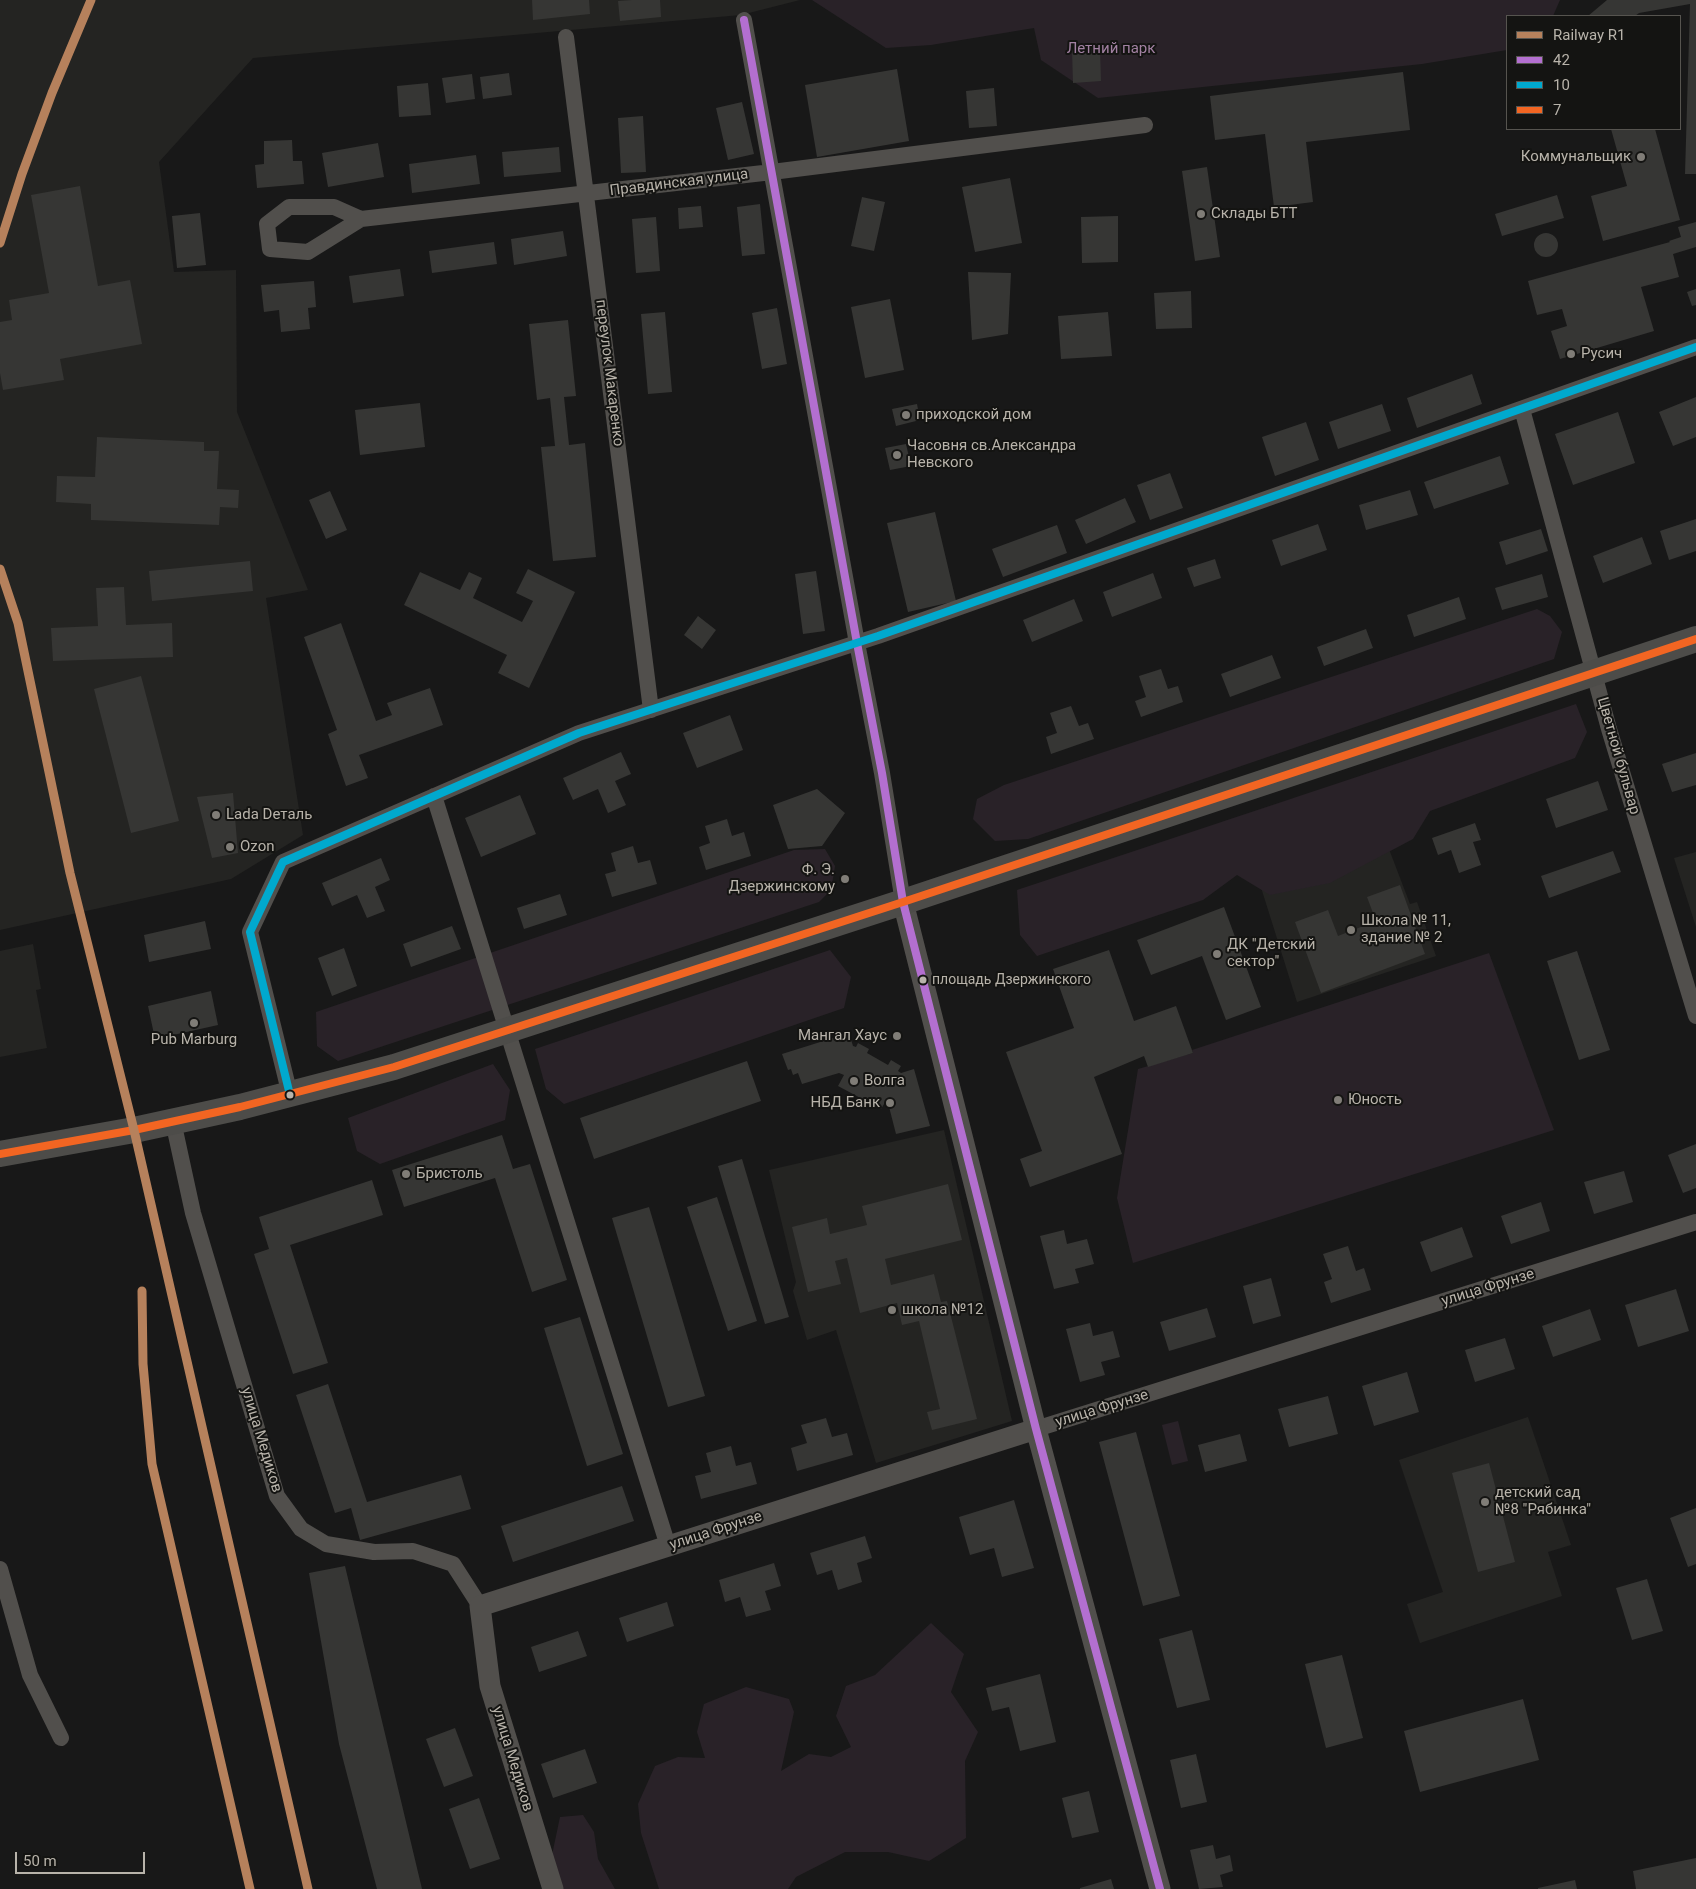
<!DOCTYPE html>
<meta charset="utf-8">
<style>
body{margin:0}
#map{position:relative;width:1696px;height:1889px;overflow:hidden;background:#181818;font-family:Roboto,sans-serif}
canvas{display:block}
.legend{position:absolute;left:1506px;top:15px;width:175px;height:115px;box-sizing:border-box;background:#141412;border:1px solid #56544f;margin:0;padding:6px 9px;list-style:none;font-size:15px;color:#b8b3aa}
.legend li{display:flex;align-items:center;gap:10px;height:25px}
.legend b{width:25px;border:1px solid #56544f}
.scale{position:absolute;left:15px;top:1852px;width:130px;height:22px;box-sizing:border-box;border:2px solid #b8b3aa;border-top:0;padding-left:6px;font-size:15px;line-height:18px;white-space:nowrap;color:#b8b3aa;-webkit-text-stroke:4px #141412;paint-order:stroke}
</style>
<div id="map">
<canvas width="1696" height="1889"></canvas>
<ul class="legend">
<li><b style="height:6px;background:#b6815c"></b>Railway R1</li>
<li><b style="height:6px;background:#b36fd0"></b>42</li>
<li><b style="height:6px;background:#00a9ce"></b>10</li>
<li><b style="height:6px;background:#f26522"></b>7</li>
</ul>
<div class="scale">50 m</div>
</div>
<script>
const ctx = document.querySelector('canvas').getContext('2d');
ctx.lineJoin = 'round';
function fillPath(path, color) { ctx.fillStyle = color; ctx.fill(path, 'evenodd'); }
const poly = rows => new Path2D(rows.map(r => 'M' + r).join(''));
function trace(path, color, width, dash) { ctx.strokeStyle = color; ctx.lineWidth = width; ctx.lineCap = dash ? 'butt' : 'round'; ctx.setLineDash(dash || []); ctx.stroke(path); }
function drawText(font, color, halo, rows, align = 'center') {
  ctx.font = font + ' Roboto,sans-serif'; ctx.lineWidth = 4; ctx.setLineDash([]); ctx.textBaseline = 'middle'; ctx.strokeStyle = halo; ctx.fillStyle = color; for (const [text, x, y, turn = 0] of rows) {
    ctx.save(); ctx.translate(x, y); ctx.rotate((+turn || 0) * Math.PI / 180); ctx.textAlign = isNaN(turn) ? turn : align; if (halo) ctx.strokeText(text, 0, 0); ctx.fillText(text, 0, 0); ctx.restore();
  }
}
const built = poly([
 [0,0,800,0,741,15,253,58,159,162,174,272,236,270,237,412,308,590,266,598,303,835,231,879,0,930],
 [1384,836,1410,904,1417,902,1436,956,1297,1002,1258,878],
 [1696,852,1696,927,1674,858],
 [33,944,41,989,36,990,47,1048,0,1057,0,951],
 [944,1130,1012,1421,876,1463,836,1330,807,1340,793,1291,796,1282,769,1170],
 [1528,1417,1571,1545,1548,1552,1562,1596,1420,1643,1407,1604,1443,1592,1399,1460]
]);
const green = poly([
 [812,0,1560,0,1553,16,1507,16,1507,50,1422,64,1098,98,1041,60,1034,28,931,45,886,48],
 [1537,609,1550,616,1562,632,1554,659,1028,839,995,841,973,819,977,799,1004,785],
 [1576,704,1587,732,1575,758,1430,811,1413,839,1330,883,1270,895,1237,875,1203,900,1037,956,1020,935,1017,890],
 [825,849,835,866,831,890,819,902,338,1061,317,1046,316,1012,794,850],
 [830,950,851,977,844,1008,564,1104,546,1089,535,1049],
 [1489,953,1554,1130,1133,1263,1117,1198,1138,1069,1193,1053,1192,1050],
 [493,1064,510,1090,505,1120,380,1164,357,1151,348,1118],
 [1178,1421,1188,1461,1172,1465,1162,1425],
 [931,1623,964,1654,951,1692,978,1732,965,1761,966,1838,929,1861,888,1852,845,1852,796,1877,788,1889,659,1889,641,1833,638,1804,655,1766,678,1757,705,1758,697,1732,704,1704,746,1687,789,1699,794,1712,781,1771,809,1754,831,1757,851,1747,836,1716,846,1686,875,1675],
 [583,1815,594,1832,598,1859,615,1889,563,1889,552,1855,560,1817]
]);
const building = poly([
 [532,0,589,0,590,14,533,20],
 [632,0,660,0,661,17,620,21,618,1],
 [1607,0,1696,0,1696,174,1685,174,1690,4,1639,13,1635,16,1588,16],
 [1100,49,1101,81,1073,83,1072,50],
 [897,69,909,141,817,157,805,85],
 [1403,72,1410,130,1306,142,1313,202,1274,207,1265,134,1215,140,1210,96],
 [509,73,512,95,483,99,480,77],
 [472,74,475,99,446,103,442,78],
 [428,83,431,115,399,117,397,86],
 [994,88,997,126,969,128,966,91],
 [742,102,754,154,728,160,716,108],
 [643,116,646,172,621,173,618,118],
 [1611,129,1655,129,1680,220,1603,241,1591,196,1627,186],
 [292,140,293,161,302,161,304,184,257,188,255,165,264,164,264,141],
 [378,143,384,177,328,187,322,153],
 [559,147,561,172,504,177,502,152],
 [476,155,480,184,412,193,409,164],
 [1207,167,1220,257,1195,261,1182,171],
 [1010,178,1022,243,975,252,962,187],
 [80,186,98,286,130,280,142,344,60,359,64,380,3,390,0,373,0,322,12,320,9,300,49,293,31,195],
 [1557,195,1564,218,1502,236,1495,214],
 [862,197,885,202,874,251,851,246],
 [760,204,765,254,742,256,737,207],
 [701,206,703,227,679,229,678,208],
 [200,213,206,265,177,268,172,216],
 [1118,216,1118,262,1082,263,1081,217],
 [656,217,660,271,636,273,632,219],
 [1696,222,1696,247,1673,254,1679,277,1641,287,1654,331,1560,359,1551,331,1567,326,1562,309,1537,315,1528,281,1670,242,1669,241,1681,237,1678,227],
 [563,231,567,256,514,265,511,239],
 '1534 245a12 12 0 1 1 24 0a12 12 0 1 1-24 0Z',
 [494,242,497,264,432,273,429,251],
 [400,269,404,296,353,303,349,276],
 [968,272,1011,273,1008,334,972,340],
 [314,281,316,307,308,308,310,329,281,332,279,310,264,312,261,285],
 [1696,289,1696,305,1692,306,1687,292],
 [1191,291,1192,328,1156,329,1154,293],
 [890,299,904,370,865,378,851,307],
 [777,308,787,364,762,369,752,313],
 [665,312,672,392,648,394,641,314],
 [1108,312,1112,356,1061,359,1058,316],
 [568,320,576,396,564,397,569,445,585,443,596,557,553,561,541,447,555,446,550,398,537,400,529,324],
 [1472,374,1482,404,1417,428,1407,398],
 [1696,397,1696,437,1673,446,1659,412],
 [420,403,425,447,360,455,355,410],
 [917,404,920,420,896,426,892,409],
 [1382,404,1391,431,1338,449,1329,422],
 [1618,412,1635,463,1573,485,1555,434],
 [1306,422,1319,460,1275,476,1262,437],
 [97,437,204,442,204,451,219,451,217,489,239,490,238,508,220,507,219,525,91,520,91,504,56,502,57,476,95,477],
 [906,444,911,466,890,470,885,448],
 [1500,456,1509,484,1434,509,1424,482],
 [1170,473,1183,508,1150,520,1137,485],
 [1410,490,1418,515,1366,530,1359,505],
 [330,491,347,530,326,539,309,500],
 [1125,498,1136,522,1086,544,1075,520],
 [935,512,956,601,908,612,887,523],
 [1696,519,1696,551,1669,560,1660,531],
 [1318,524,1327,550,1281,566,1272,540],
 [1057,525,1067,553,1003,577,992,549],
 [1541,529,1548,551,1506,565,1499,542],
 [1642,537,1652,564,1603,583,1593,556],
 [1215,559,1221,578,1194,587,1187,568],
 [250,561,253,591,152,601,149,571],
 [528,569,575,592,529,688,498,673,507,655,404,605,420,572,460,590,469,572,482,578,473,598,522,622,533,601,516,593],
 [816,571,825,631,803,634,795,574],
 [1153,573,1162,598,1112,617,1103,592],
 [1542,574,1548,597,1502,610,1495,588],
 [124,587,126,625,172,623,173,657,53,661,51,628,98,626,96,588],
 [1459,597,1466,619,1414,637,1407,615],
 [1074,599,1083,621,1032,642,1023,620],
 [698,616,716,630,702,649,684,635],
 [341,623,376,721,392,715,387,703,430,688,443,725,359,755,368,778,346,786,328,734,337,730,304,637],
 [1366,629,1373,648,1324,666,1317,647],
 [1272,655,1281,678,1230,697,1221,674],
 [1161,669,1168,689,1178,686,1183,702,1141,717,1135,701,1146,697,1139,676],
 [141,676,179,821,131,833,94,689],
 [1071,706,1079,726,1088,723,1094,739,1051,754,1046,737,1057,733,1050,713],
 [730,715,743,750,697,768,683,733],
 [621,752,631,774,615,781,626,805,608,813,598,789,573,800,563,778],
 [1696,753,1696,785,1672,792,1662,764],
 [1598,781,1608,810,1556,828,1546,799],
 [817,789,845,813,822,846,788,849,773,805],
 [233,793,238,853,212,858,197,797],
 [520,795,536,834,481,857,465,818],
 [727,819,732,836,744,832,751,856,706,870,699,847,710,843,705,826],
 [1475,823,1481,840,1473,842,1481,865,1459,873,1451,850,1438,855,1432,838],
 [633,846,638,863,650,860,657,884,612,897,605,874,616,871,611,853],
 [1613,851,1621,872,1549,898,1541,876],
 [381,858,390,880,375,887,385,911,367,918,357,895,332,906,322,883],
 [1400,885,1425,954,1321,993,1295,922,1328,910,1338,936,1376,921,1367,897],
 [560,894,567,915,524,929,517,908],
 [1224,907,1261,1007,1226,1020,1202,956,1151,975,1137,940],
 [205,921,211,949,149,962,144,935],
 [452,926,461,949,411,967,403,944],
 [344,948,357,986,332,996,318,958],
 [1109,950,1134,1021,1176,1006,1193,1053,1148,1067,1144,1056,1094,1077,1122,1154,1030,1187,1020,1159,1042,1151,1006,1052,1074,1028,1053,969],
 [1577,951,1610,1050,1579,1060,1547,961],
 [211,991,218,1025,155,1039,148,1006],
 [849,1033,853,1046,856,1047,858,1043,869,1049,867,1053,888,1065,891,1060,901,1066,898,1071,901,1073,914,1069,930,1126,896,1134,887,1099,881,1109,838,1086,844,1075,839,1073,802,1084,798,1073,793,1075,791,1069,788,1070,782,1054],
 [747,1061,761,1101,594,1159,580,1118],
 [502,1135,513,1169,530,1164,567,1280,532,1292,495,1178,404,1207,392,1170],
 [1696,1144,1696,1188,1683,1193,1668,1155],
 [742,1159,789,1317,765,1324,718,1166],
 [1624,1171,1633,1202,1594,1214,1584,1182],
 [372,1180,383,1215,290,1245,328,1363,293,1374,254,1254,269,1249,259,1217],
 [948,1184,962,1240,885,1259,891,1285,934,1274,941,1302,947,1301,977,1419,932,1430,927,1412,940,1409,919,1321,902,1325,897,1303,860,1313,847,1258,835,1261,841,1284,808,1292,792,1227,827,1218,830,1234,867,1225,862,1206],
 [717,1197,757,1321,728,1331,687,1207],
 [1541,1202,1550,1231,1511,1244,1501,1216],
 [649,1207,705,1396,668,1407,612,1218],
 [1462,1227,1473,1257,1431,1272,1420,1242],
 [1064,1230,1067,1244,1087,1239,1094,1264,1075,1269,1079,1283,1054,1289,1040,1236],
 [1348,1246,1356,1271,1364,1268,1371,1290,1331,1303,1324,1282,1332,1279,1323,1254],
 [1271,1278,1281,1316,1253,1324,1243,1286],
 [1676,1289,1689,1331,1638,1347,1625,1305],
 [1207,1308,1216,1337,1169,1351,1160,1322],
 [1590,1309,1601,1340,1553,1357,1542,1326],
 [580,1317,623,1454,587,1466,544,1328],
 [1090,1323,1093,1336,1113,1331,1120,1357,1101,1362,1105,1375,1080,1382,1066,1329],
 [1505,1338,1515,1369,1475,1382,1465,1350],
 [1407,1372,1419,1412,1374,1426,1362,1386],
 [328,1384,367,1502,461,1475,471,1509,360,1540,351,1508,335,1513,296,1395],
 [1328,1396,1338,1434,1289,1447,1278,1409],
 [826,1418,832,1437,847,1433,853,1455,797,1471,791,1448,807,1443,801,1425],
 [1136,1432,1180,1596,1143,1606,1099,1442],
 [1240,1434,1247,1461,1205,1472,1198,1445],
 [731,1446,736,1466,751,1462,757,1484,701,1499,695,1476,711,1472,706,1453],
 [1489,1463,1515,1562,1478,1572,1452,1473],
 [622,1486,634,1521,513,1562,501,1526],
 [1014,1500,1034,1568,1002,1577,994,1548,970,1555,959,1517],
 [1696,1508,1696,1564,1688,1567,1670,1518],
 [865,1536,872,1558,857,1563,862,1582,838,1590,832,1570,817,1575,810,1553],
 [774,1563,781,1586,765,1591,771,1610,746,1617,740,1597,725,1602,719,1580],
 [345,1566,422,1889,377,1889,339,1744,309,1573],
 [1647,1579,1663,1631,1632,1640,1616,1588],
 [667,1602,674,1626,627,1642,619,1618],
 [1192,1630,1210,1700,1177,1708,1159,1639],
 [578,1631,587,1656,539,1672,531,1647],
 [1342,1655,1363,1738,1326,1748,1305,1664],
 [1040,1674,1056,1742,1020,1751,1009,1707,992,1711,986,1688],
 [1523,1699,1539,1760,1420,1792,1404,1731],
 [455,1728,473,1776,444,1787,426,1739],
 [585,1749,597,1783,553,1798,541,1764],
 [1196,1754,1207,1802,1181,1808,1170,1760],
 [1089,1791,1099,1832,1072,1838,1062,1798],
 [479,1798,500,1859,470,1869,449,1809],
 [1213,1845,1216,1859,1230,1855,1233,1871,1220,1875,1223,1887,1199,1889,1190,1850],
 [1696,1858,1696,1889,1636,1889,1633,1871],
 [1111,1879,1114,1889,1080,1889,1080,1888],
 [1575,1880,1577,1889,1538,1889,1538,1888]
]);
const minor = poly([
 [744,20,857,643,882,773,903,902],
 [566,37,651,710],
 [361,219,308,252,270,249,267,224,289,207,334,207,361,219,772,172,1145,125],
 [1522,409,1609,729,1696,1016],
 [434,796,668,1546],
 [290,1095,250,932,283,862,579,733,878,636,1696,347],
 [173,1121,193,1213,277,1496,301,1529,326,1544,374,1552,413,1551,453,1564,480,1606],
 [1036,1429,1696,1222],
 [0,1569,30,1675,61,1738]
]);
const tertiary = poly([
 [903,902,1036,1429,1160,1889],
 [553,1889,490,1686,480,1606,1036,1429]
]);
const primary = poly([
 [0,1154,134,1130,240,1107,394,1067,903,902,1696,639]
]);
const bus1 = poly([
 [744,20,857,643,882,773,903,902,1036,1429,1160,1889]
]);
const bus2 = poly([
 [290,1095,250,932,283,862,579,733,878,636,1696,347]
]);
const bus3 = poly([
 [0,1154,134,1130,240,1107,394,1067,903,902,1696,639]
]);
const rail1 = poly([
 [0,243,22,174,52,93,91,0],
 [0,569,18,623,70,873,134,1130,308,1889],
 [142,1291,143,1364,152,1464,250,1889]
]);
const markers = [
 [1641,157,5,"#807d77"],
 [1201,214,5,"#807d77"],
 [1571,354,5,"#807d77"],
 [906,415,5,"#807d77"],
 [897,455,5,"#807d77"],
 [216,815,5,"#807d77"],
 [230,847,5,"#807d77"],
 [845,879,5,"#807d77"],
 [1351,930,5,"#807d77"],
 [1217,954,5,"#807d77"],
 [923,980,4.5,"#b8b3aa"],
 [194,1023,5,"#807d77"],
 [897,1036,5,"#807d77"],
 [854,1081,5,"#807d77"],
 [290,1095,4.5,"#b8b3aa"],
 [1338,1100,5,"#807d77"],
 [890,1103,5,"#807d77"],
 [406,1174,5,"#807d77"],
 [892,1310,5,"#807d77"],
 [1485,1502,5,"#807d77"]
];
const busNames = [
 ["площадь Дзержинского",932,980]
];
const parkNames = [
 ["Летний парк",1111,49]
];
const poiNames = [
 ["Коммунальщик",1631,157,"right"],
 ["Склады БТТ",1211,214],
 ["Русич",1581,354],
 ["приходской дом",916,415],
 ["Часовня св.Александра",907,446],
 ["Невского",907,463],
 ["Lada Dеталь",226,815],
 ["Ozon",240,847],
 ["Ф. Э.",835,870,"right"],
 ["Дзержинскому",835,887,"right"],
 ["Школа № 11,",1361,921],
 ["здание № 2",1361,938],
 ["ДК \"Детский",1227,945],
 ["сектор\"",1227,962],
 ["Мангал Хаус",887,1036,"right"],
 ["Pub Marburg",194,1040,"center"],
 ["Волга",864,1081],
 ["Юность",1348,1100],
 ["НБД Банк",880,1103,"right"],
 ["Бристоль",416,1174],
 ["школа №12",902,1310],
 ["детский сад",1495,1493],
 ["№8 \"Рябинка\"",1495,1510]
];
const streetNames = [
 ["Правдинская улица",679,183,-7],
 ["переулок Макаренко",609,373,83],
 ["Цветной бульвар",1618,756,74],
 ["улица Фрунзе",1488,1288,-17],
 ["улица Фрунзе",1102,1409,-17],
 ["улица Медиков",261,1440,73],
 ["улица Фрунзе",716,1531,-18],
 ["улица Медиков",512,1759,73]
];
fillPath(built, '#242422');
fillPath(green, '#292228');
fillPath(building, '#363634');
trace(minor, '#514f4c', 16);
trace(tertiary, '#514f4c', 21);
trace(primary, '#4d4c49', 26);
trace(bus1, '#b36fd0', 8);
trace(bus2, '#00a9ce', 8);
trace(bus3, '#f26522', 8);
trace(rail1, '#b6815c', 9);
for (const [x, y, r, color] of markers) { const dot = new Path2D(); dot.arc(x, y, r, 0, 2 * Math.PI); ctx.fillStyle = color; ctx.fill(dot); trace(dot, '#141412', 2); }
drawText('14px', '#b8b3aa', '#141412', busNames, 'left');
drawText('15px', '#a281a2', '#141412', parkNames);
drawText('15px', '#b8b3aa', '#141412', poiNames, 'left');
drawText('15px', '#b8b3aa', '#141412', streetNames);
</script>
